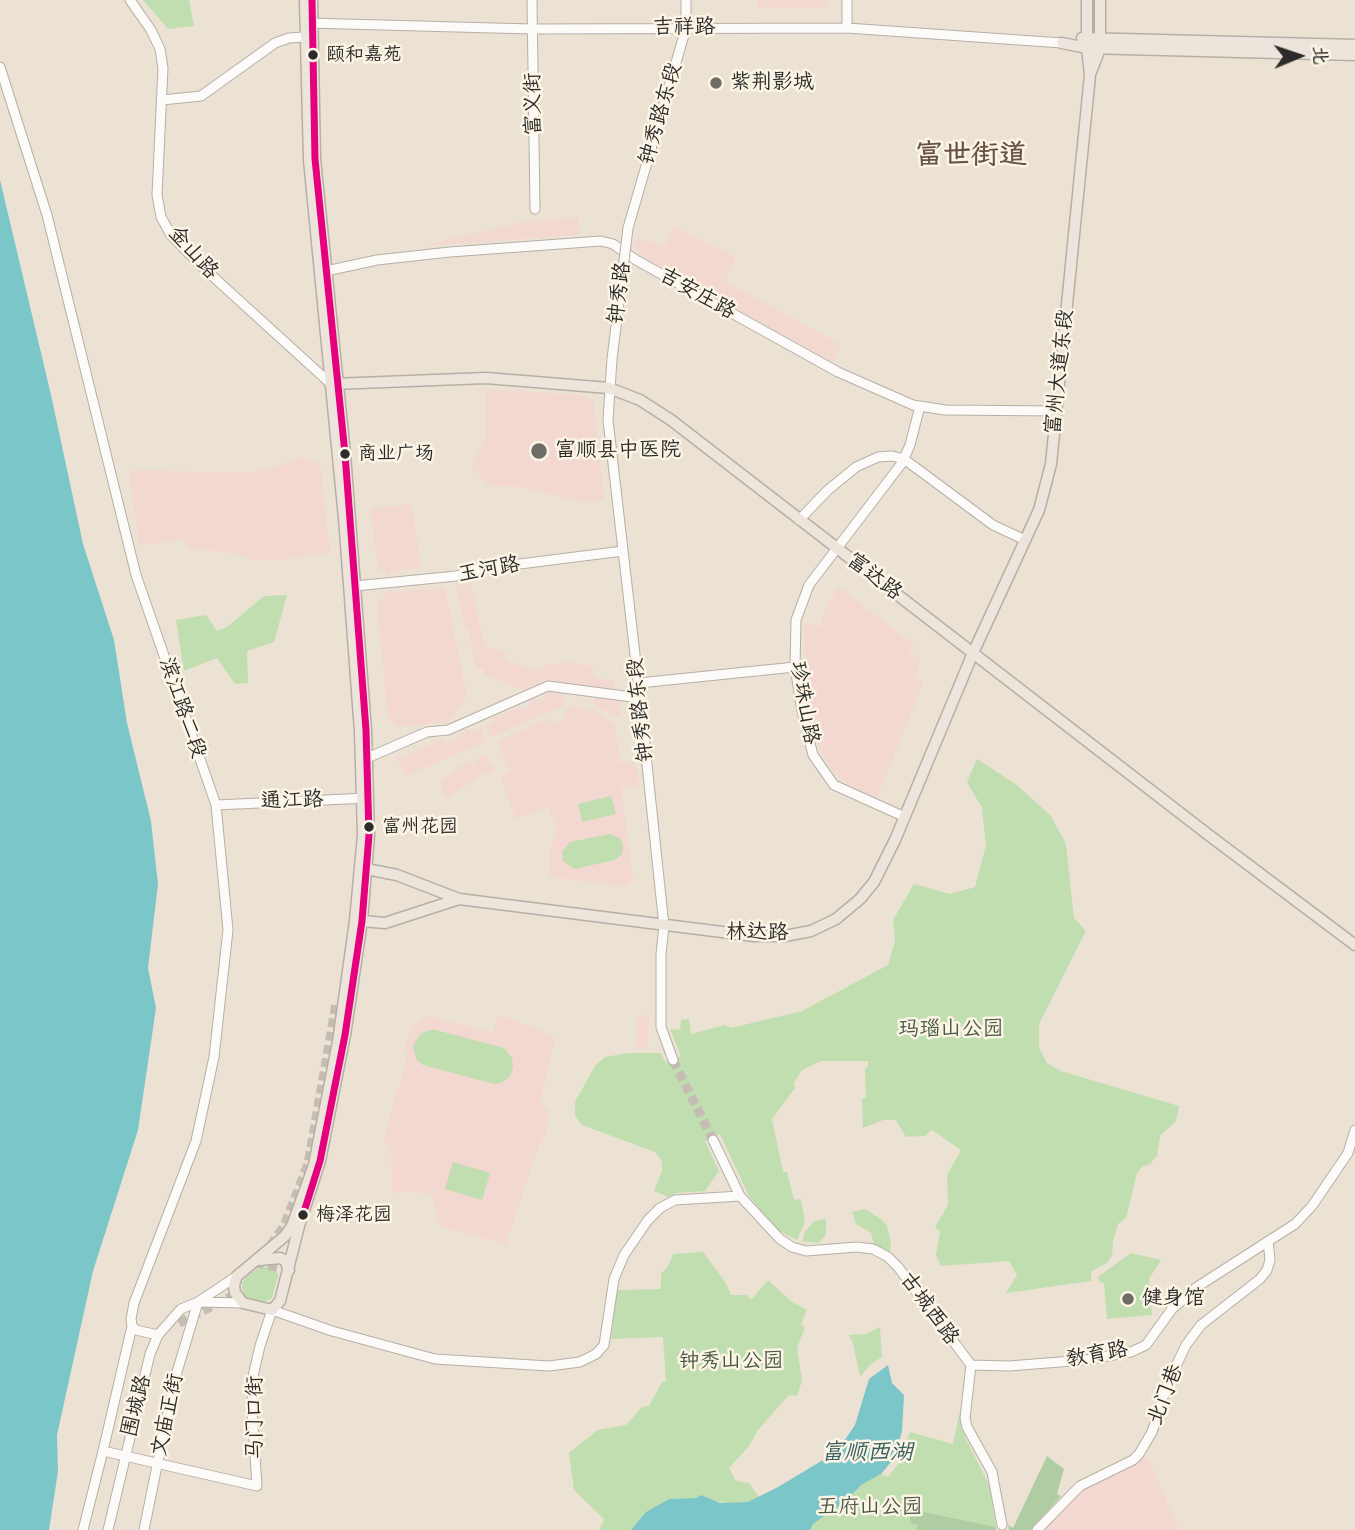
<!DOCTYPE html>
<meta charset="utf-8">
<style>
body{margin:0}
#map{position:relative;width:1355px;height:1530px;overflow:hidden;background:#ece2d4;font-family:Sriracha,"LXGW WenKai TC",sans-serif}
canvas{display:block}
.north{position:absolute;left:1264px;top:21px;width:70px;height:70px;-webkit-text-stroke:5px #fcf5e5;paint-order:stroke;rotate:88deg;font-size:19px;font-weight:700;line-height:28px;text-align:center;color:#2b2b2b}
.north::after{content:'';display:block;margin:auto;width:24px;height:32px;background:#2b2b2b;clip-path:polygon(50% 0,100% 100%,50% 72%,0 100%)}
</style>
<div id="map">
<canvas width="1355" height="1530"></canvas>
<div class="north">北</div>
</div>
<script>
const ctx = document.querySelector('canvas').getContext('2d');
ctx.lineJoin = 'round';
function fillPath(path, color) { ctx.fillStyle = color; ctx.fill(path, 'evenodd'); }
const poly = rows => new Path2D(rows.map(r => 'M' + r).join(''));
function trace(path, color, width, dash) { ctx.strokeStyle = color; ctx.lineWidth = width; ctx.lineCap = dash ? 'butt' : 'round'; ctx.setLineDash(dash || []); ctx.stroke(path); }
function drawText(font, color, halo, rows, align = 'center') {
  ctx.font = font + ' Sriracha,"LXGW WenKai TC",sans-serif'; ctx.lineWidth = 5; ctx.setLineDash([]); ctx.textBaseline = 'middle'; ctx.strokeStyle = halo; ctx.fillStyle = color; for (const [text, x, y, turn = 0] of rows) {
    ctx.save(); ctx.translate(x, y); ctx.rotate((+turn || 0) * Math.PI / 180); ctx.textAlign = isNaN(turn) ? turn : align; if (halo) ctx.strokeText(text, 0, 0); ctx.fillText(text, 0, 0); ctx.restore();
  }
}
const built = poly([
 [757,0,828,0,822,8,757,8],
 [578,218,580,235,422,246,522,222],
 [674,227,736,257,725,281,841,345,833,362,649,261,634,246,637,238,665,246],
 [485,389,583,395,593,401,604,500,583,502,515,486,490,487,471,467,487,434],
 [301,458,320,463,330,553,277,560,251,560,238,554,190,548,181,540,139,545,129,471,141,470,244,473,265,470],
 [412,504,421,568,389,572,391,592,445,588,467,696,449,722,398,727,388,718,377,604,387,592,386,572,378,569,370,508],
 [470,583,485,646,505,653,506,660,534,670,551,663,560,664,560,661,593,666,593,677,614,682,614,690,551,681,550,678,531,686,537,703,544,700,543,697,555,689,560,690,566,705,491,737,486,725,494,722,493,718,522,706,524,709,530,706,523,690,483,674,485,670,476,667,468,629,465,629,456,586],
 [839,587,914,644,909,651,921,660,914,677,924,681,877,798,848,785,832,770,819,749,806,682,804,622,820,627,828,603],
 [595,695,618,698,620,716,613,717,594,704],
 [575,706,587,711,594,709,615,725,620,763,635,762,640,785,621,788,633,880,625,887,549,877,552,840,555,840,556,827,548,807,516,819,500,777,510,771,497,741,545,720,561,724,567,709],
 [481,728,486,741,405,776,396,757,401,755,402,757,443,739,445,743,462,736,461,732,468,729,470,732],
 [486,754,496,769,488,774,486,771,446,799,441,791,444,788,439,781,470,760,475,767,478,765,475,761],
 [428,1015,493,1033,497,1017,501,1016,538,1029,555,1038,540,1103,548,1111,547,1133,538,1147,506,1244,441,1227,431,1194,409,1191,392,1193,391,1146,383,1143,397,1088,400,1088,408,1053,404,1051,409,1034,412,1026],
 [637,1015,649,1015,648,1048,636,1048],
 [1144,1455,1151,1464,1179,1530,1043,1530,1081,1491,1129,1467]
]);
const green = poly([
 [143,0,189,0,194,26,168,29],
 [287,595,274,642,247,651,248,683,235,684,217,658,184,671,176,620,206,615,217,631,227,627,264,596],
 [977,759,1017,785,1051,816,1066,844,1074,918,1086,931,1039,1024,1039,1048,1047,1063,1061,1071,1179,1106,1176,1121,1160,1136,1157,1156,1150,1164,1142,1167,1137,1173,1126,1218,1118,1224,1113,1242,1112,1255,1108,1262,1091,1272,1091,1281,1006,1293,1017,1275,1009,1261,941,1266,936,1255,940,1231,935,1227,948,1205,947,1175,961,1150,932,1130,925,1136,906,1137,896,1120,883,1120,863,1128,862,1099,866,1098,865,1069,868,1066,868,1061,821,1061,802,1070,794,1083,795,1088,772,1119,783,1172,787,1172,794,1200,801,1199,805,1222,797,1240,776,1229,749,1196,720,1134,705,1141,719,1171,705,1191,677,1193,668,1197,654,1191,662,1171,662,1161,655,1152,582,1125,575,1115,575,1102,595,1066,605,1057,629,1053,661,1053,666,1063,681,1056,670,1029,680,1030,681,1020,689,1019,691,1034,725,1025,731,1028,802,1011,888,965,895,941,893,920,914,884,950,894,975,887,986,845,982,808,967,782],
 [611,796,616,814,582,822,578,804],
 [610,834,620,838,623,845,622,854,615,860,574,869,563,861,562,852,570,842],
 [432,1029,504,1048,512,1058,513,1067,510,1076,503,1082,494,1084,423,1065,416,1059,413,1046,420,1034],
 [453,1162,490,1173,482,1200,445,1189],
 [865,1209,882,1220,887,1226,891,1243,890,1253,874,1245,871,1233,856,1224,852,1212],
 [826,1219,826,1234,819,1243,802,1241,805,1232,814,1221],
 [703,1252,726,1283,731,1295,746,1295,752,1299,768,1280,792,1302,807,1310,801,1324,805,1328,797,1348,802,1381,797,1396,789,1395,758,1430,749,1446,729,1468,736,1481,749,1483,759,1497,748,1502,729,1503,711,1501,701,1495,696,1498,669,1499,646,1512,631,1530,599,1530,604,1519,574,1490,569,1453,598,1430,626,1425,642,1407,649,1406,662,1382,666,1382,663,1337,611,1339,617,1290,661,1289,661,1274,668,1266,673,1254],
 [1131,1253,1161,1260,1149,1279,1152,1315,1107,1319,1104,1283,1099,1282,1098,1277],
 [271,1266,276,1270,278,1276,272,1298,261,1304,246,1298,242,1290,242,1283,248,1275,258,1268],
 [880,1327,882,1357,870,1365,860,1377,853,1343,849,1335,866,1334],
 [960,1412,961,1426,967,1441,990,1487,996,1527,960,1521,918,1524,916,1530,810,1530,813,1524,847,1500,861,1485,881,1474,888,1477,898,1464,910,1432,953,1444]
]);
const forest = poly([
 [1047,1456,1064,1469,1057,1494,1061,1496,1031,1530,1009,1530,1008,1525,1013,1528],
 [908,1509,996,1527,996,1530,916,1530,918,1525,911,1523]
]);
const water = poly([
 [0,180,51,395,83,544,114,640,127,723,151,821,158,884,148,968,156,1008,138,1130,93,1271,57,1435,58,1471,49,1530,0,1530],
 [888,1365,892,1383,904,1395,902,1432,892,1461,881,1474,861,1485,847,1500,813,1524,810,1530,631,1530,646,1512,669,1499,696,1498,701,1495,720,1503,748,1502,778,1487,828,1457,840,1447,855,1425,869,1379]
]);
const minorTunnel = poly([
 [673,1060,713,1140],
 [270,1246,284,1226,308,1164,336,1004,349,1006],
 [256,1265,258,1263,284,1269],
 [179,1323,238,1293]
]);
const minor = poly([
 [130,0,151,30,160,49,163,68,157,195,161,217,171,235,198,263,331,384],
 [532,0,535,209],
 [847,0,847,28],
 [307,23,532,29,847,28,1062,43],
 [0,67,47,215,136,575,216,805,228,930,214,1057,196,1141,134,1303,131,1319,132,1326,136,1330,158,1335],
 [162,100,201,96,275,43,289,38,305,37],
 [628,228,686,28,686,0],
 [326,271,377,260,450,252,601,241,613,244,636,260,838,372,913,405,945,410,1056,411],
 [612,359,608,420,640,698,664,926,661,954,661,1027,673,1060],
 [799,520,828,490,856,467,878,457,892,456,904,459,993,525,1025,540],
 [355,586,456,576,480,569,623,551],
 [639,683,795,667],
 [367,758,427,732,448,730,548,686,640,698],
 [216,805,368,798],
 [905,817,834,785,813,755,802,711,795,667,796,620,809,585,902,463,910,445,920,406],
 [713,1140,740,1196,780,1239,792,1247,806,1251,857,1247,873,1249,888,1257,898,1267,971,1365],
 [198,1302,243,1303],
 [971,1365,1009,1366,1085,1360,1131,1352,1146,1345,1172,1309,1197,1287,1295,1224,1312,1206,1348,1153,1355,1130],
 [971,1365,965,1418,967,1427,992,1472,1002,1525],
 [103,1451,257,1486,252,1411,253,1376,260,1346,272,1310,332,1331,435,1359,549,1366,580,1362,596,1354,604,1345,614,1279,624,1255,648,1220,660,1208,675,1200,740,1196],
 [83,1530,103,1451,132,1326],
 [108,1530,150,1354,158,1335,181,1309,198,1302,237,1276],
 [144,1530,174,1382,198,1302],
 [1037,1530,1080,1486,1133,1460,1139,1454,1152,1432,1167,1385,1186,1345,1201,1325,1260,1279,1267,1270,1270,1260,1268,1241]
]);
const major = poly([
 [305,0,309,160,344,518,360,731,363,835,355,921,338,1042,314,1165,292,1226,285,1236,237,1276,234,1285,235,1293,243,1303,272,1310,280,1301,299,1226,320,1161,345,1035,362,921,369,835,366,730,345,454,315,159,312,0],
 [1082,38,1355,45],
 [1062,43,1087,48,1355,55],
 [1091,72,1100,49,1100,0],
 [333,384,486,378,609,388,640,400,671,420,1210,836,1355,945],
 [361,868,397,875,459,899,754,936,785,936,811,931,836,919,860,899,874,882,895,840,973,653,1039,510,1051,464,1090,75,1087,48,1087,0],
 [362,921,385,923,459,899],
 [260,1260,280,1258,285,1260,289,1270]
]);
const minorBridge = poly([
 [612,359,628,228]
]);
const bus1 = poly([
 [303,1215,320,1161,345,1035,362,921,369,835,366,730,345,454,315,159,312,0]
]);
const markers = [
 [313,55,6,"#2b2b2b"],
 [716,83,7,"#6f6b66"],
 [539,451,9,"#6f6b66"],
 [345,454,6,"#2b2b2b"],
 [369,827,6,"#2b2b2b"],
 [303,1215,6,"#2b2b2b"],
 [1128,1299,7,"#6f6b66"]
];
const busNames = [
 ["颐和嘉苑",326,55],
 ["商业广场",358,454],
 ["富州花园",382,827],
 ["梅泽花园",316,1215]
];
const streetNames = [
 ["吉祥路",684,28],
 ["富义街",534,104,-91],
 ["钟秀路东段",661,114,-74],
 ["金山路",193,253,48],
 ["钟秀路",620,293,-83],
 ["吉安庄路",697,294,29],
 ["富州大道东段",1060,372,-84],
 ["玉河路",489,570,-10],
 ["富达路",874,577,37],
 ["珍珠山路",804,703,80],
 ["滨江路二段",182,708,71],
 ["钟秀路东段",641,710,-96],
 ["通江路",292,801,-2],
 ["林达路",757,933,1],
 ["古城西路",929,1309,54],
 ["教育路",1097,1355,-10],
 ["北门巷",1166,1395,-69],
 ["围城路",137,1406,-76],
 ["文庙正街",168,1415,-78],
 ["马门口街",256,1418,-90]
];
const poiNames = [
 ["紫荆影城",730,83],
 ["富顺县中医院",555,451],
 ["健身馆",1142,1299]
];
const parkNames = [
 ["玛瑙山公园",951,1030],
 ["钟秀山公园",731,1362],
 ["五府山公园",870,1508]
];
const waterNames = [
 ["富顺西湖",867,1453]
];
const districtNames = [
 ["富世街道",971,156]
];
fillPath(built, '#f2d8d1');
fillPath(green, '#c0deaf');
fillPath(forest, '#afcca2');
fillPath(water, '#7bc6c8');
trace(minorTunnel, '#c5bdb2', 9, [9, 4.5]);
trace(minor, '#b6afa6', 11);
trace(major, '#b6afa6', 13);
trace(minor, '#fcfbf9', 9);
trace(major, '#ede5dc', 10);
trace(minorBridge, '#b6afa6', 11, []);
trace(minorBridge, '#fcfbf9', 9);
trace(bus1, '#e5007d', 7);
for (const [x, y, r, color] of markers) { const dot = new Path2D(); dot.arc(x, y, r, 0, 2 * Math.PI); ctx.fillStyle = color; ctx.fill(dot); trace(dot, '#fcf5e5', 2.5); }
drawText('19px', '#2b2b2b', '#fcf5e5', busNames, 'left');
drawText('21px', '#2b2b2b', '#fcf5e5', streetNames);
drawText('21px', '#2b2b2b', '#fcf5e5', poiNames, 'left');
drawText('21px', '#475744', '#fcf5e5', parkNames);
drawText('italic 23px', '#365d60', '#fcf5e5', waterNames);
drawText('bold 28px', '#685244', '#fcf5e5', districtNames);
</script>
